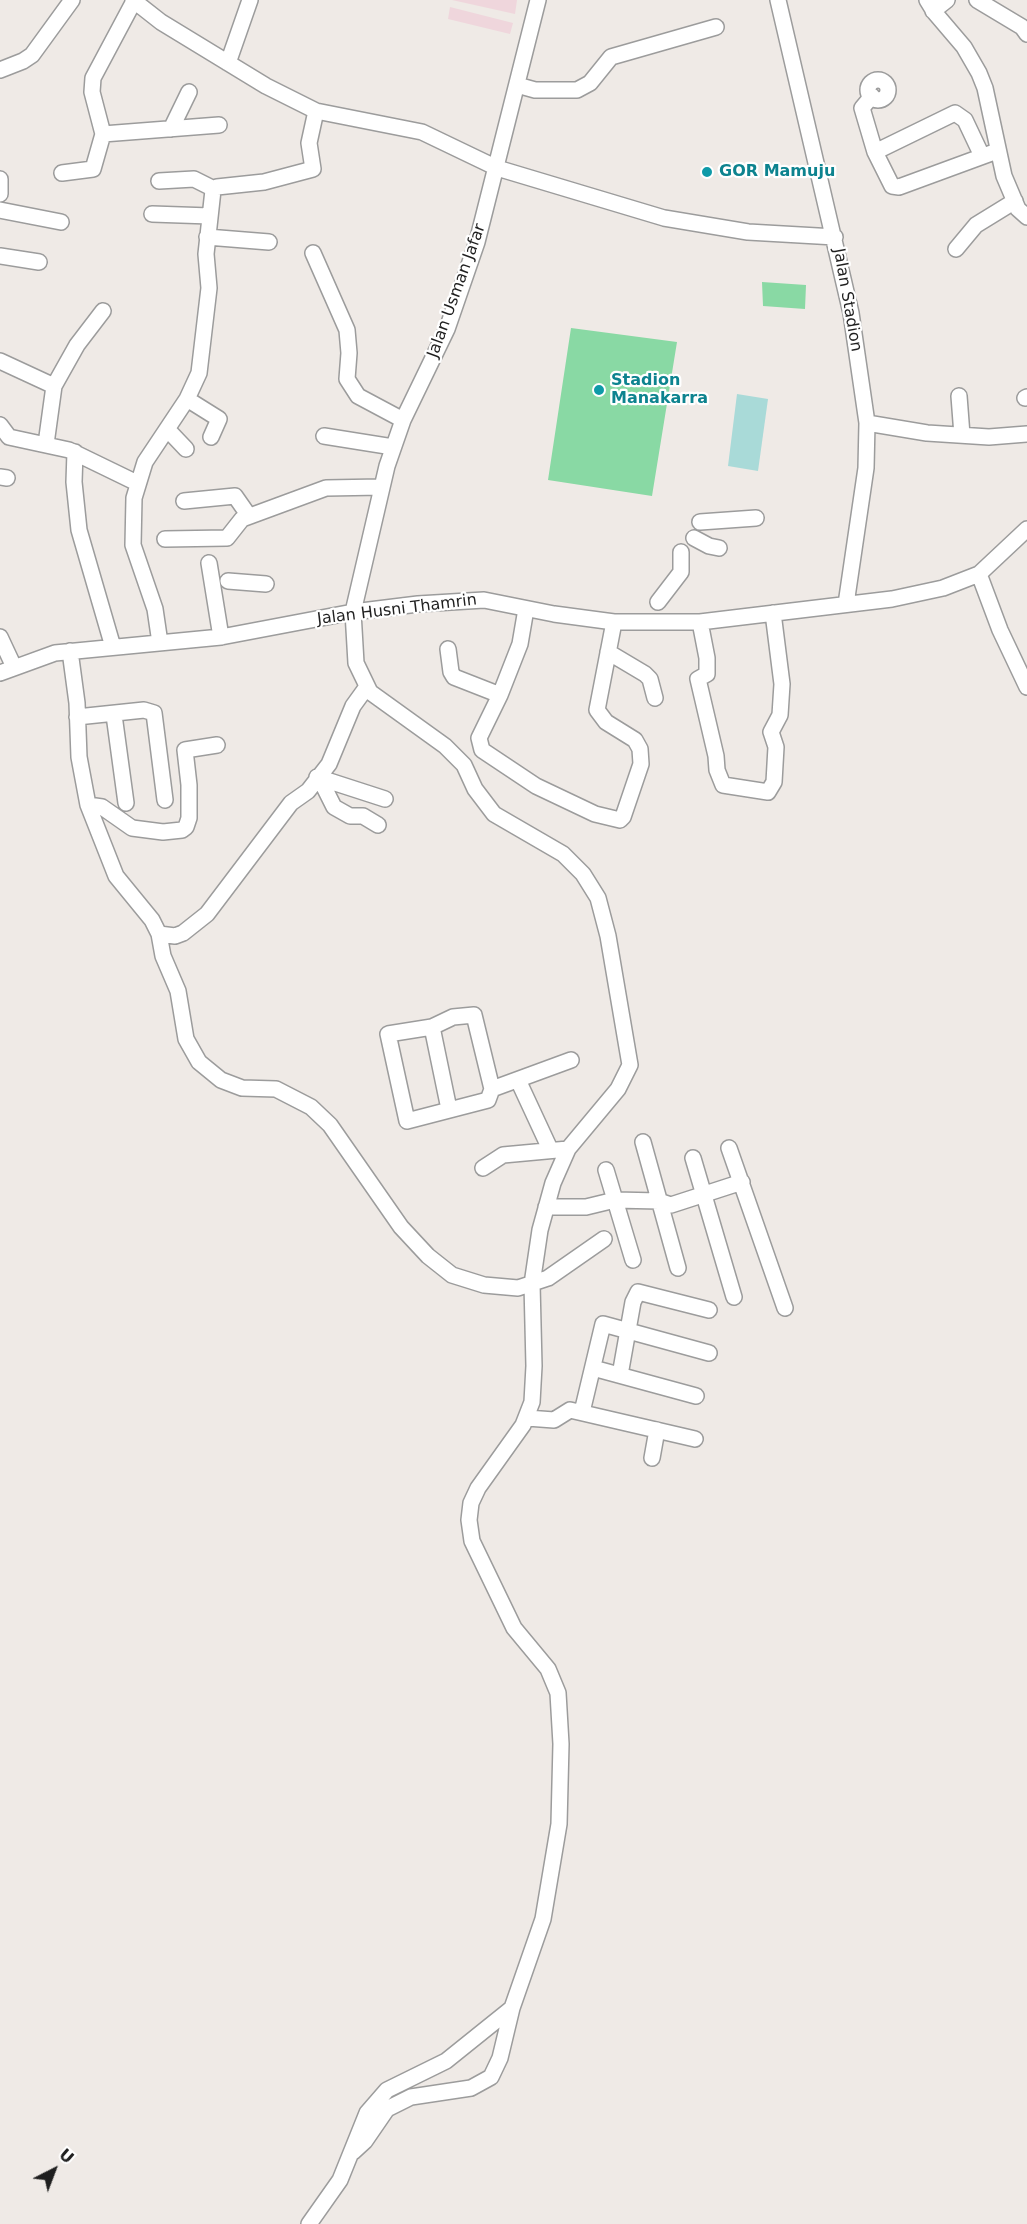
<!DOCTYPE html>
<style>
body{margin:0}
#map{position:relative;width:1027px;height:2224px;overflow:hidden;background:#efeae6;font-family:"DejaVu Sans",sans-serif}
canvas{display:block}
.north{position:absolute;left:24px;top:2140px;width:60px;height:60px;-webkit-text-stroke:4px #fff;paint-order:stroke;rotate:42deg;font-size:16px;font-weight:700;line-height:24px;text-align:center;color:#1f1f1f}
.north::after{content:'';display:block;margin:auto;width:21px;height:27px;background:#1f1f1f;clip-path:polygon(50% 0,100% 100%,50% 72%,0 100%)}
</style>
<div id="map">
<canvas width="1027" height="2224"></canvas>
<div class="north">U</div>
</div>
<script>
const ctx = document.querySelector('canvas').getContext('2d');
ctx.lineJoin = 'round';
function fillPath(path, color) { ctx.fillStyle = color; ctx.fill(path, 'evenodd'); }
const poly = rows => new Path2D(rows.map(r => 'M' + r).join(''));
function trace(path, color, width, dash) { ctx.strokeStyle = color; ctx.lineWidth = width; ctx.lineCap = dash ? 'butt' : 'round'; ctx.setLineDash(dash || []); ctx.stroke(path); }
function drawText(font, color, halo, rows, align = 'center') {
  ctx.font = font + ' "DejaVu Sans",sans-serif'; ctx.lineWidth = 4.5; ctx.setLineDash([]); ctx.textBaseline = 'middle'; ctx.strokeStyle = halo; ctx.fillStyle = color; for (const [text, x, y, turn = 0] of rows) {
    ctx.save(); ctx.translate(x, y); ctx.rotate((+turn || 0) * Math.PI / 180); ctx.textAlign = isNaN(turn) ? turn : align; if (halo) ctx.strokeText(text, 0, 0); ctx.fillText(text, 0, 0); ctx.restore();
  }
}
const commercial = poly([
 [452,0,517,0,515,14],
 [450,7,513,23,510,34,448,19]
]);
const pitch = poly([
 [762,282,806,285,805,309,763,306],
 [571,328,677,342,652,496,548,480]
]);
const water = poly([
 [737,394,768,399,758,471,728,466]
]);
const minor = poly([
 [133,0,161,22,266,86,316,111,422,132,497,168,664,218,748,232,835,237],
 [778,0,851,313,867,423,866,468,846,604],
 [927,0,935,13,964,47,979,73,985,88,1004,176,1018,209,1027,217],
 [977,0,1022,27,1027,34],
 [933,11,947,0],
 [228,63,250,0],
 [0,70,23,61,32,55,72,0],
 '868 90a10 10 0 1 1 20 0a10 10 0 1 1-20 0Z',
 [517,85,535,90,577,90,590,83,611,57,716,27],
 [872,96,862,108,875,152,892,186,899,187,997,151],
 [171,129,189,92],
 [103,134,219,125],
 [875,152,955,113,965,120,982,156],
 [62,173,93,169,103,134,92,92,93,78,134,1],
 [0,179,0,194],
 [159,181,194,179,214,189],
 [0,210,61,222],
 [152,214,210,216],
 [207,237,269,242],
 [956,249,976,225,1015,201],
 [313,253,347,330,349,353,347,379,358,396,403,420],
 [0,256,39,262],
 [0,361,54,386,46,444],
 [54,386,77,345,103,311],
 [959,396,962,435],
 [1025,398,1027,397],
 [187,399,219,419,211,437],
 [867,423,927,433,989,437,1027,434],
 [0,425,9,437,69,450,137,483],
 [167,429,186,449],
 [324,436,393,447],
 [75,452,74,482,79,530,113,647],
 [0,477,7,478],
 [184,501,235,496,249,516],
 [700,522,756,518],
 [694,538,709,546,719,548],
 [165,539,227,538,242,519,326,488,381,487],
 [209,563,221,637],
 [979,574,1000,630,1027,687],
 [228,581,266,584],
 [658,602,681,572,681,552],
 [700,622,707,658,707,674,698,679,716,756,717,770,723,785,768,792,774,782,776,747,771,732,780,715,782,684,773,613],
 [0,637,14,667],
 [160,643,155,609,133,545,134,498,145,462,187,399,199,373,209,288,206,254,213,190,217,187,264,182,313,169,309,143,316,111],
 [448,649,451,672,454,677,500,695,520,644,526,609],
 [70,651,77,703,79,757,88,805,116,876,152,920,159,934,163,956,178,991,186,1039,199,1062,221,1080,242,1088,276,1089,311,1107,330,1125,401,1227,428,1256,452,1275,484,1285,518,1288,548,1278,604,1239],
 [608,652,645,674,650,679,655,698],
 [0,673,55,653,221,637,353,612,418,604,484,600,554,614,614,622,700,622,892,599,943,588,979,574,1027,529],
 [500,695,479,738,482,750,536,786,595,814,620,820,623,817,641,764,640,749,635,740,606,722,597,710,614,622],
 [114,715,126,803],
 [77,717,144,710,154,713,165,800],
 [317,777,385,799],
 [320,779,334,807,350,816,363,816,378,825],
 [88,805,102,807,132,828,163,832,182,830,186,827,189,818,189,785,185,750,217,745],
 [159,934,175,936,183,933,207,914,291,803,308,791,329,764,353,706,366,688],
 [474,1015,492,1089,488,1100,407,1121,388,1034,432,1027,453,1017,474,1015],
 [432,1027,449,1109],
 [518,1080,550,1149],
 [492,1089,571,1060],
 [643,1142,678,1268],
 [729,1148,785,1308],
 [693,1158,734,1297],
 [483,1168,503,1155,568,1149],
 [606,1170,633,1260],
 [546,1207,586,1207,615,1200,659,1201,671,1205,742,1182],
 [593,1368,696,1396],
 [620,1375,633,1302,638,1292,709,1310],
 [582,1412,603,1324,709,1353],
 [527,1418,554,1420,570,1410,695,1439],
 [652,1458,657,1430],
 [353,2152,365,2141,387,2109,411,2097,471,2088,491,2077,500,2058,512,2008,543,1919,559,1824,561,1744,558,1693,548,1669,514,1628,472,1541,469,1520,471,1503,478,1488,523,1425,532,1402,534,1366,532,1284,540,1230,553,1183,568,1149,618,1089,630,1065,608,936,598,898,583,874,563,854,494,814,475,789,464,765,445,746,370,692,356,663,353,612,387,466,403,420,447,329,477,242,538,0],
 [309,2224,340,2180,367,2113,387,2090,446,2061,512,2008]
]);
const markers = [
 [707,172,6,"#0f9aa8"],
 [599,390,6,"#0f9aa8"]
];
const cultureNames = [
 ["GOR Mamuju",719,172],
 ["Stadion",611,381],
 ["Manakarra",611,399]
];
const streetNames = [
 ["Jalan Usman Jafar",457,291,-70],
 ["Jalan Stadion",847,300,80],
 ["Jalan Husni Thamrin",397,610,-7]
];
fillPath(commercial, '#efd6dc');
fillPath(pitch, '#89d9a4');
fillPath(water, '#a9dad8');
trace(minor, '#9c9c9c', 18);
trace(minor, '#fff', 15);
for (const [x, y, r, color] of markers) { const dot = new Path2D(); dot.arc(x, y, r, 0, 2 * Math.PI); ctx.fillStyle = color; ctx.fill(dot); trace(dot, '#fff', 2); }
drawText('bold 16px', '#0d838f', '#fff', cultureNames, 'left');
drawText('16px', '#1f1f1f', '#fff', streetNames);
</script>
